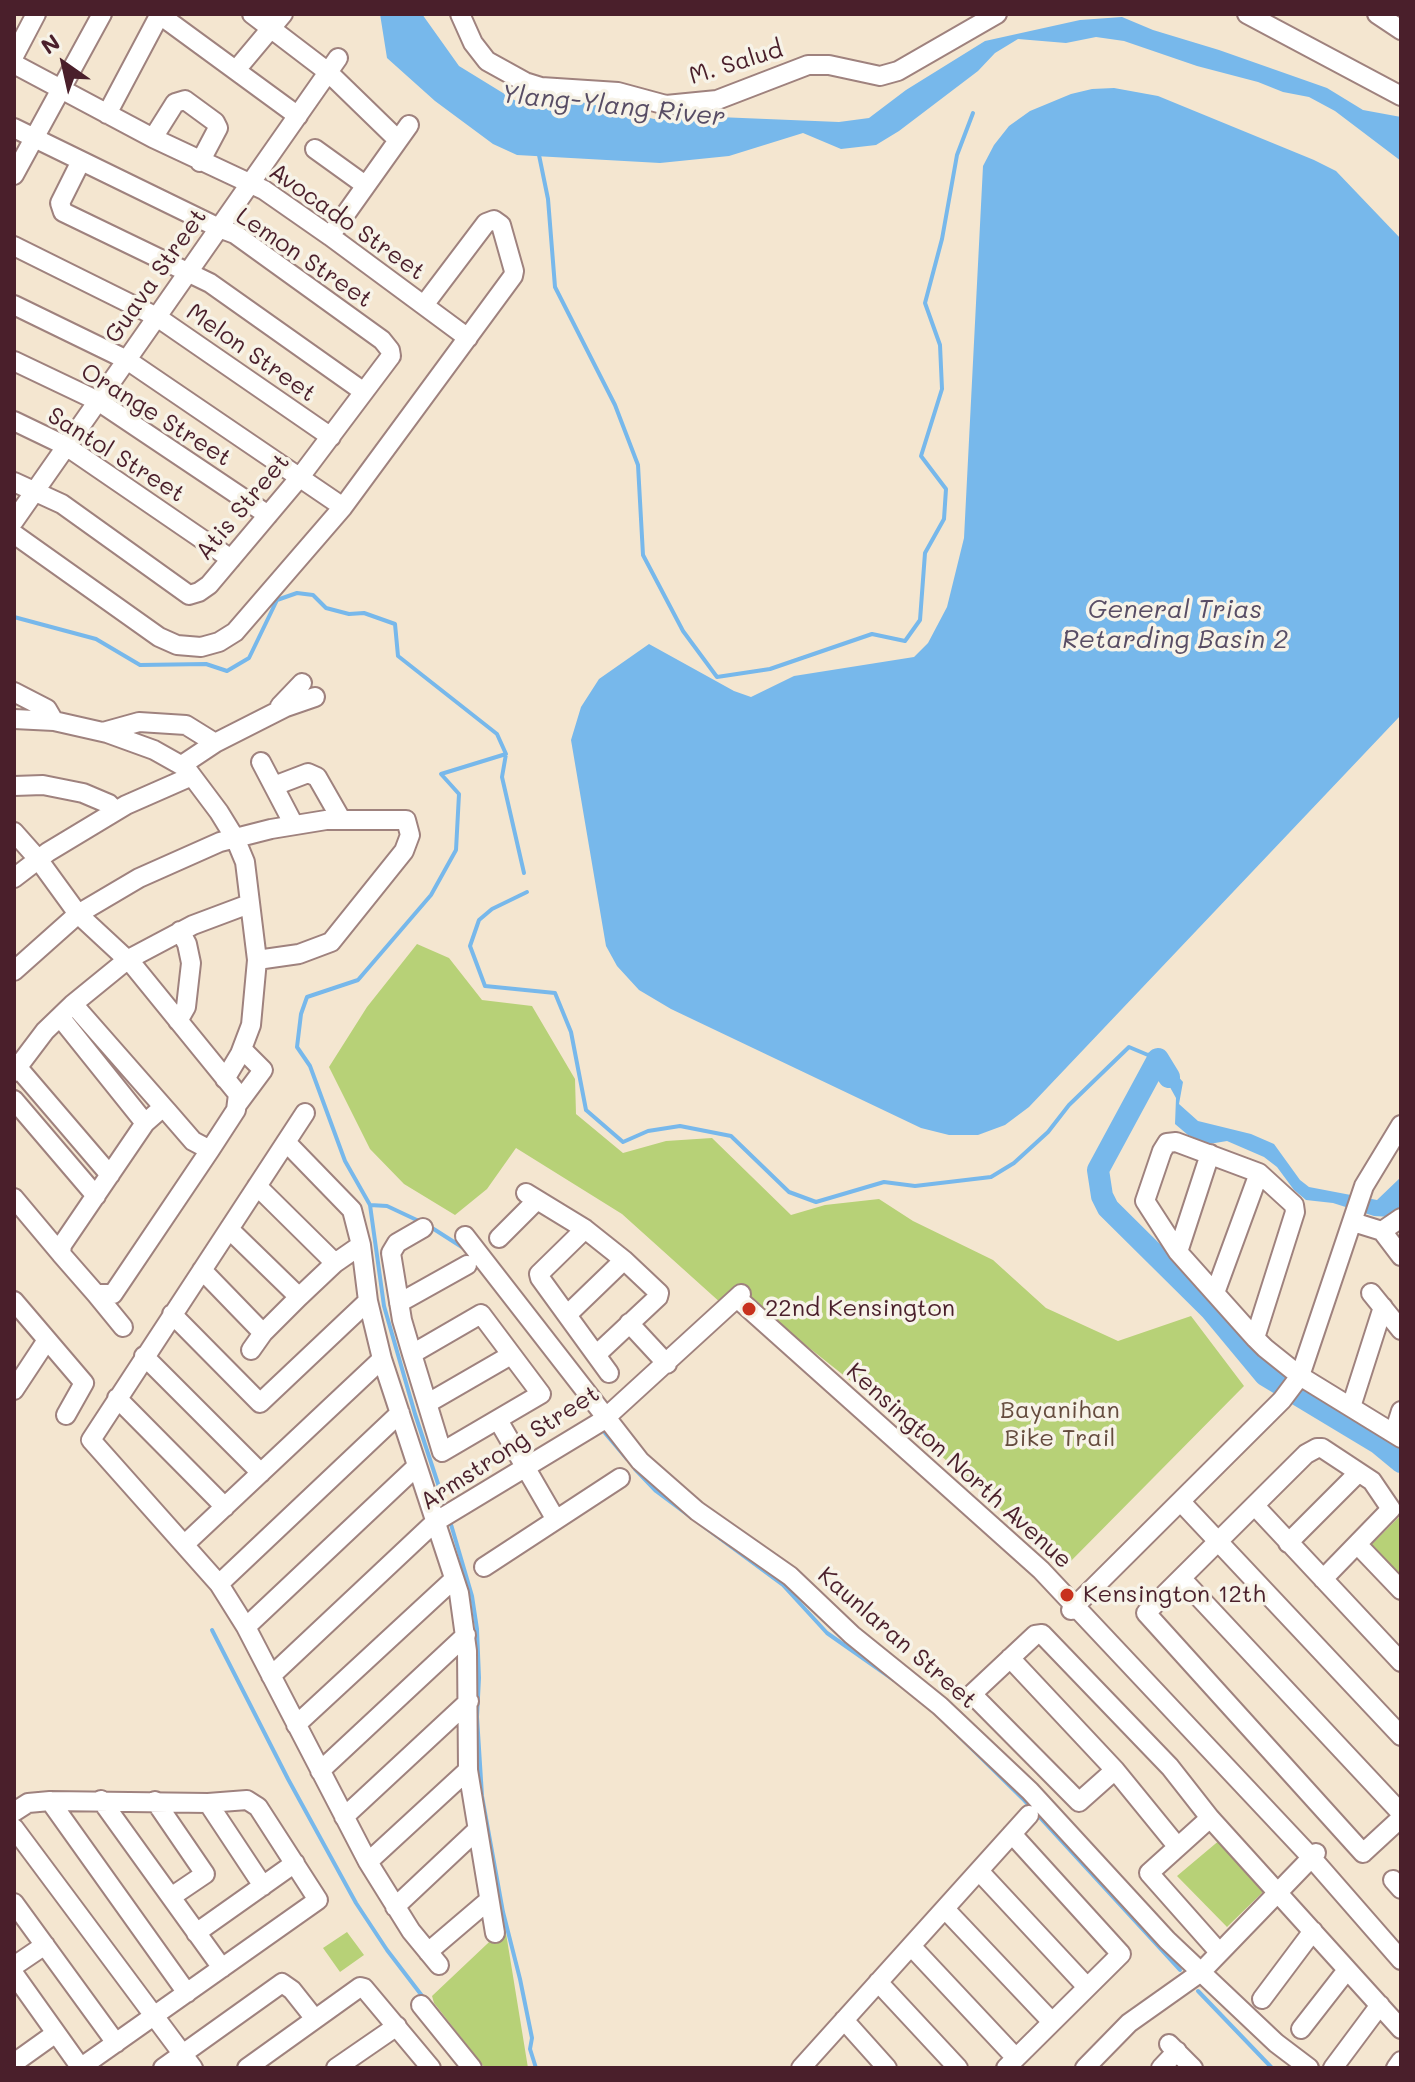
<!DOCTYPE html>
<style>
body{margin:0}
#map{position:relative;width:1415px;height:2082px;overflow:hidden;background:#f4e6d0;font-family:Mali,sans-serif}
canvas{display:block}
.frame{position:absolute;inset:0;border:16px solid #4a1f2b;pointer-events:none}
.north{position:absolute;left:24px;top:24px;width:80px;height:80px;-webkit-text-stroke:6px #f7f3e8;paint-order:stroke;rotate:326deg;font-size:22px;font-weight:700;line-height:32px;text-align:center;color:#4a1f2b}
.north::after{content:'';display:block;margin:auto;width:28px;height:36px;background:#4a1f2b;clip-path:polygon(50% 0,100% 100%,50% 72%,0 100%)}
</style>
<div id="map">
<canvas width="1415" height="2082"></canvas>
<div class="frame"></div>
<div class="north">N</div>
</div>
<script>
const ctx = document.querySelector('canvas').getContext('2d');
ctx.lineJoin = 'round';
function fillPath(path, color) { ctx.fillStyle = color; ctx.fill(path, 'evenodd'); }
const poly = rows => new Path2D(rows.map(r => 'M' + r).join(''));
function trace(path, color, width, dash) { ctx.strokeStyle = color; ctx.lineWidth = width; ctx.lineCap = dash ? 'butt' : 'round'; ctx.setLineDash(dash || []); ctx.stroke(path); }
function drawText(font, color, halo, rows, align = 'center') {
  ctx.font = font + ' Mali,sans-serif'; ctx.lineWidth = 7; ctx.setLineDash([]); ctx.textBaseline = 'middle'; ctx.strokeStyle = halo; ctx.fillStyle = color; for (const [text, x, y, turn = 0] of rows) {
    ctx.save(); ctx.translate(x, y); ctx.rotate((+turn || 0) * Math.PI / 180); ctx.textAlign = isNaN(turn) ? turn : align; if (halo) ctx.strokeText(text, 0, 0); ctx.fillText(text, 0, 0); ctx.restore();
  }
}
const green = poly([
 [417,944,449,958,482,1000,532,1006,575,1079,576,1114,623,1153,666,1141,712,1138,791,1215,825,1205,879,1199,913,1221,993,1260,1046,1308,1118,1341,1191,1316,1244,1386,1063,1569,982,1492,904,1423,736,1290,722,1304,622,1214,516,1148,487,1189,455,1215,404,1184,370,1149,329,1067,367,1007],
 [1401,1515,1401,1584,1369,1547],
 [1221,1839,1267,1888,1227,1927,1177,1876],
 [505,1927,528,2068,485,2068,434,2003,432,1996],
 [347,1932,364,1955,340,1972,323,1948]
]);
const water = poly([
 [380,14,422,14,459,66,516,101,582,102,654,119,718,117,839,122,869,118,906,90,985,41,1080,20,1122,17,1153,30,1219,50,1327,88,1363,110,1401,117,1401,161,1335,111,1309,97,1283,92,1258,82,1197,66,1124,41,1096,37,1066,43,1018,39,995,53,978,71,899,131,876,145,841,149,803,133,729,156,660,163,517,155,493,144,435,101,387,58],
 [1114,88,1158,96,1314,160,1336,171,1401,239,1401,715,1029,1107,1005,1125,978,1135,949,1135,921,1128,671,1009,639,990,617,966,606,946,571,740,581,707,599,679,649,644,734,691,751,697,794,676,914,657,928,643,947,607,964,538,983,166,994,145,1009,126,1030,111,1071,94,1092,89],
 [1155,1050,1183,1082,1179,1104,1198,1121,1251,1134,1274,1144,1300,1180,1309,1187,1377,1200,1401,1177,1401,1208,1391,1217,1374,1216,1333,1203,1306,1200,1294,1190,1277,1167,1264,1157,1227,1141,1209,1144,1188,1135,1175,1124,1176,1098,1166,1080,1145,1054]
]);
const stream = poly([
 [539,155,548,199,555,287,615,405,638,465,643,555,683,631,717,677,770,669,872,634,905,641,920,620,925,553,944,519,946,489,921,456,942,389,940,345,925,303,942,239,957,155,973,113],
 [14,617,96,639,140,665,206,664,227,671,249,658,277,600,297,593,313,595,326,608,349,614,364,613,395,624,398,656,497,734,506,754,502,777,524,873],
 [527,892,492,909,479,920,470,946,485,986,555,993,571,1032,586,1110,623,1142,648,1131,680,1126,731,1136,789,1192,816,1202,884,1182,915,1186,991,1177,1014,1163,1048,1132,1069,1105,1129,1047,1148,1055],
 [370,1205,384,1306,415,1414,446,1508],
 [421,1222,387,1206,370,1205,345,1161,310,1066,297,1047,301,1014,307,997,358,980,431,895,456,850,459,794,441,774,506,754],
 [429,1226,465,1249],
 [605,1433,627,1459],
 [635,1469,656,1491,692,1518],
 [450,1521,472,1596,477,1629,479,1678,477,1717,482,1796,503,1912,520,1979,532,2038,530,2049,536,2068],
 [699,1523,783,1585,827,1633,894,1680],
 [212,1630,288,1779,356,1903,387,1950,426,2001],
 [958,1735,1022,1798,1180,1970],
 [1198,1991,1272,2068]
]);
const river = poly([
 [1169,1077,1158,1059,1098,1170,1102,1196,1108,1208,1211,1310,1265,1375,1378,1443,1401,1462]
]);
const minor = poly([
 [252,14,328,72,398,140],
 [460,14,473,43,487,61,525,82,541,87,618,92,666,105,717,100,808,65,829,65,880,76,898,71,997,14],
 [1247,14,1401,96],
 [1377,14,1401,30],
 [160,15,298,116],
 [14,56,36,14],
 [14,64,153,138,264,190,330,236,468,338],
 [236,70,283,14],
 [107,114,160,14],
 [14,128,219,228,235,234,382,340,390,350,391,356,300,477,209,585,199,592,189,595,62,504,14,482],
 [153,138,175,103,185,100,215,122,218,128,200,162],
 [315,149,365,185],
 [81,161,60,203,63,212,210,283,364,392],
 [14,175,102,14],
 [330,236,409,125],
 [14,246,157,317,331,437],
 [14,305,127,360,343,507],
 [14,361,98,401,268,515],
 [14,421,66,446,231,559],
 [14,521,338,58],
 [14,534,159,637,177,645,201,647,219,642,235,632,343,507,513,276,514,271,501,225,494,220,486,223,424,305],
 [14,692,47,709,54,721],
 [280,706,302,683],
 [14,719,54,721,107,733,154,750,186,768,219,812,235,838,245,862,257,960,251,1025,240,1054,225,1079],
 [103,732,139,722,186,725,215,743],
 [261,762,294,825],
 [182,765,215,743,286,707,315,697],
 [14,786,43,785,83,793,109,804,116,811],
 [274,786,308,773,317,777,341,819],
 [14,832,38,859,78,914,133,965,238,1094,236,1110,210,1150,113,1294,96,1294,61,1254,62,1245,145,1123,161,1109,167,1111,193,1141,210,1150],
 [14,878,48,852,126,805,192,776],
 [14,971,78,914,139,878,220,842,271,829,326,820,406,820,410,835,404,851,331,942,299,954,257,960],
 [73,1004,167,1111],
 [60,1017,145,1123],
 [178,1021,186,1007,191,963,187,944,180,931],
 [14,1063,110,1175],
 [14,1072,45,1031,73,1004,127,960,193,925,249,904],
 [14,1100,96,1196],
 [237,1105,263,1070,242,1049],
 [305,1113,91,1440,219,1584,246,1627,368,1862,411,1931,439,1965],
 [286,1142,352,1210,361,1245,368,1301,382,1359,459,1593,467,1651,468,1770,495,1933],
 [257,1186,335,1263],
 [526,1193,585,1229,624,1260,659,1293,658,1297,596,1355],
 [14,1198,61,1254],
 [1353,1222,1382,1231,1401,1256],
 [229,1229,299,1297],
 [585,1229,539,1274,540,1278,609,1373],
 [1382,1231,1401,1218],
 [465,1236,640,1461,697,1511,790,1576,852,1635,940,1706,1030,1791,1167,1940,1276,2043,1309,2068],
 [499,1238,536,1201],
 [1178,1252,1210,1154],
 [202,1270,263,1333],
 [1215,1293,1259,1173],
 [1371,1293,1401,1330],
 [96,1294,123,1327],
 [737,1298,1041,1570,1311,1857,1401,1960],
 [14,1301,84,1383,66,1415],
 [399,1303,467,1265],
 [172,1314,260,1403,368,1301],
 [567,1315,624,1260],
 [629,1323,667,1364],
 [1255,1338,1295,1212,1294,1205,1259,1173,1176,1142,1167,1143,1162,1151,1145,1201,1178,1252,1255,1338,1265,1348,1300,1376,1401,1438],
 [251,1350,263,1333,299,1297,335,1263,361,1245],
 [412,1354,481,1314,541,1394,442,1452,412,1354,402,1320,391,1253,397,1243,423,1228],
 [144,1356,261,1473],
 [14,1390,47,1340],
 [117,1398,225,1507],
 [428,1403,511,1355],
 [1351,1407,1383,1307],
 [498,1420,556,1520],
 [1394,1433,1401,1411],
 [1181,1502,1401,1736],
 [1255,1506,1401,1662],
 [1288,1543,1358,1473],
 [185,1544,382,1359],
 [1357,1544,1401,1590],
 [484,1567,620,1478],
 [1182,1579,1401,1813],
 [1323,1579,1391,1509,1372,1481,1322,1448,1317,1448,1306,1454,1146,1613,1363,1853,1401,1818],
 [219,1584,400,1413],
 [1071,1610,1282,1400,1300,1376,1364,1186,1401,1125],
 [246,1627,417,1466],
 [1010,1658,1115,1770,1177,1846],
 [271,1676,435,1522,602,1421,741,1294],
 [296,1725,454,1579],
 [1115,1770,1079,1802,972,1694,1035,1635,1042,1634,1170,1767,1210,1818,1401,2029],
 [320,1771,466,1635],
 [101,1800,222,1968],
 [50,1801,187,1993],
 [155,1801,205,1874,171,1897],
 [208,1803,263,1886],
 [14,1812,28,1803,50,1801,208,1803,247,1800,258,1807,318,1900,80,2068],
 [344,1817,469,1701],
 [1210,1818,1149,1873,1219,1952],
 [14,1828,193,2068],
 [368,1862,468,1770],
 [979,1871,1087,1987],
 [1393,1880,1401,1889],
 [14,1903,116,2043],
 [395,1907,477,1830],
 [945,1909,1052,2022],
 [196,1933,295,1863],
 [911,1946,1016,2058],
 [428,1952,489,1900],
 [14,1966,45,1945],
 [14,1974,81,2068],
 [878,1982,958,2068],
 [1262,1999,1313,1931],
 [421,2005,472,2068],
 [844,2020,887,2068],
 [1301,2029,1347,1970],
 [1169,2044,1193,2068],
 [14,2063,56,2033],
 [163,2068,282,1983,292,1990,315,2019],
 [247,2068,360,1987,364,1988,431,2068],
 [336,2068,397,2026],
 [801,2068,1029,1815],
 [1006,2068,1121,1954,1012,1834],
 [1085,2068,1129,2023,1201,1972,1316,1853],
 [1161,2068,1177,2051],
 [1333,2068,1380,2005],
 [1396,2068,1401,2061]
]);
const markers = [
 [749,1309,8,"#c8321e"],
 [1067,1595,8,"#c8321e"]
];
const streetNames = [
 ["M. Salud",736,63,-17],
 ["Avocado Street",347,222,35],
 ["Lemon Street",304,258,34],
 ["Guava Street",156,276,-55],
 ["Melon Street",251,353,35],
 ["Orange Street",156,415,32],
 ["Santol Street",116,455,32],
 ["Atis Street",243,507,-50],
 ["Armstrong Street",510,1448,-33],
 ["Kensington North Avenue",959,1466,42],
 ["Kaunlaran Street",897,1638,41]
];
const poiNames = [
 ["22nd Kensington",765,1309],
 ["Kensington 12th",1083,1595]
];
const parkNames = [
 ["Bayanihan",1060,1411],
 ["Bike Trail",1060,1439]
];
const waterNames = [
 ["Ylang-Ylang River",613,106,6],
 ["General Trias",1175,610],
 ["Retarding Basin 2",1175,640]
];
fillPath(green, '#b7d177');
fillPath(water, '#77b8eb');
trace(stream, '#77b8eb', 4);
trace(river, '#77b8eb', 22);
trace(minor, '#9f827e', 22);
trace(minor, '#fff', 18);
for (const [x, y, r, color] of markers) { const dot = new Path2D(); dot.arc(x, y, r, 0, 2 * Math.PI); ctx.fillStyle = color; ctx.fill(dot); trace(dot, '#f7f3e8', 3); }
drawText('24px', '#4a1f2b', '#f7f3e8', streetNames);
drawText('24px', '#4a1f2b', '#f7f3e8', poiNames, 'left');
drawText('24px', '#654c3e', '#f7f3e8', parkNames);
drawText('italic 26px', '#584d65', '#f7f3e8', waterNames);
</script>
